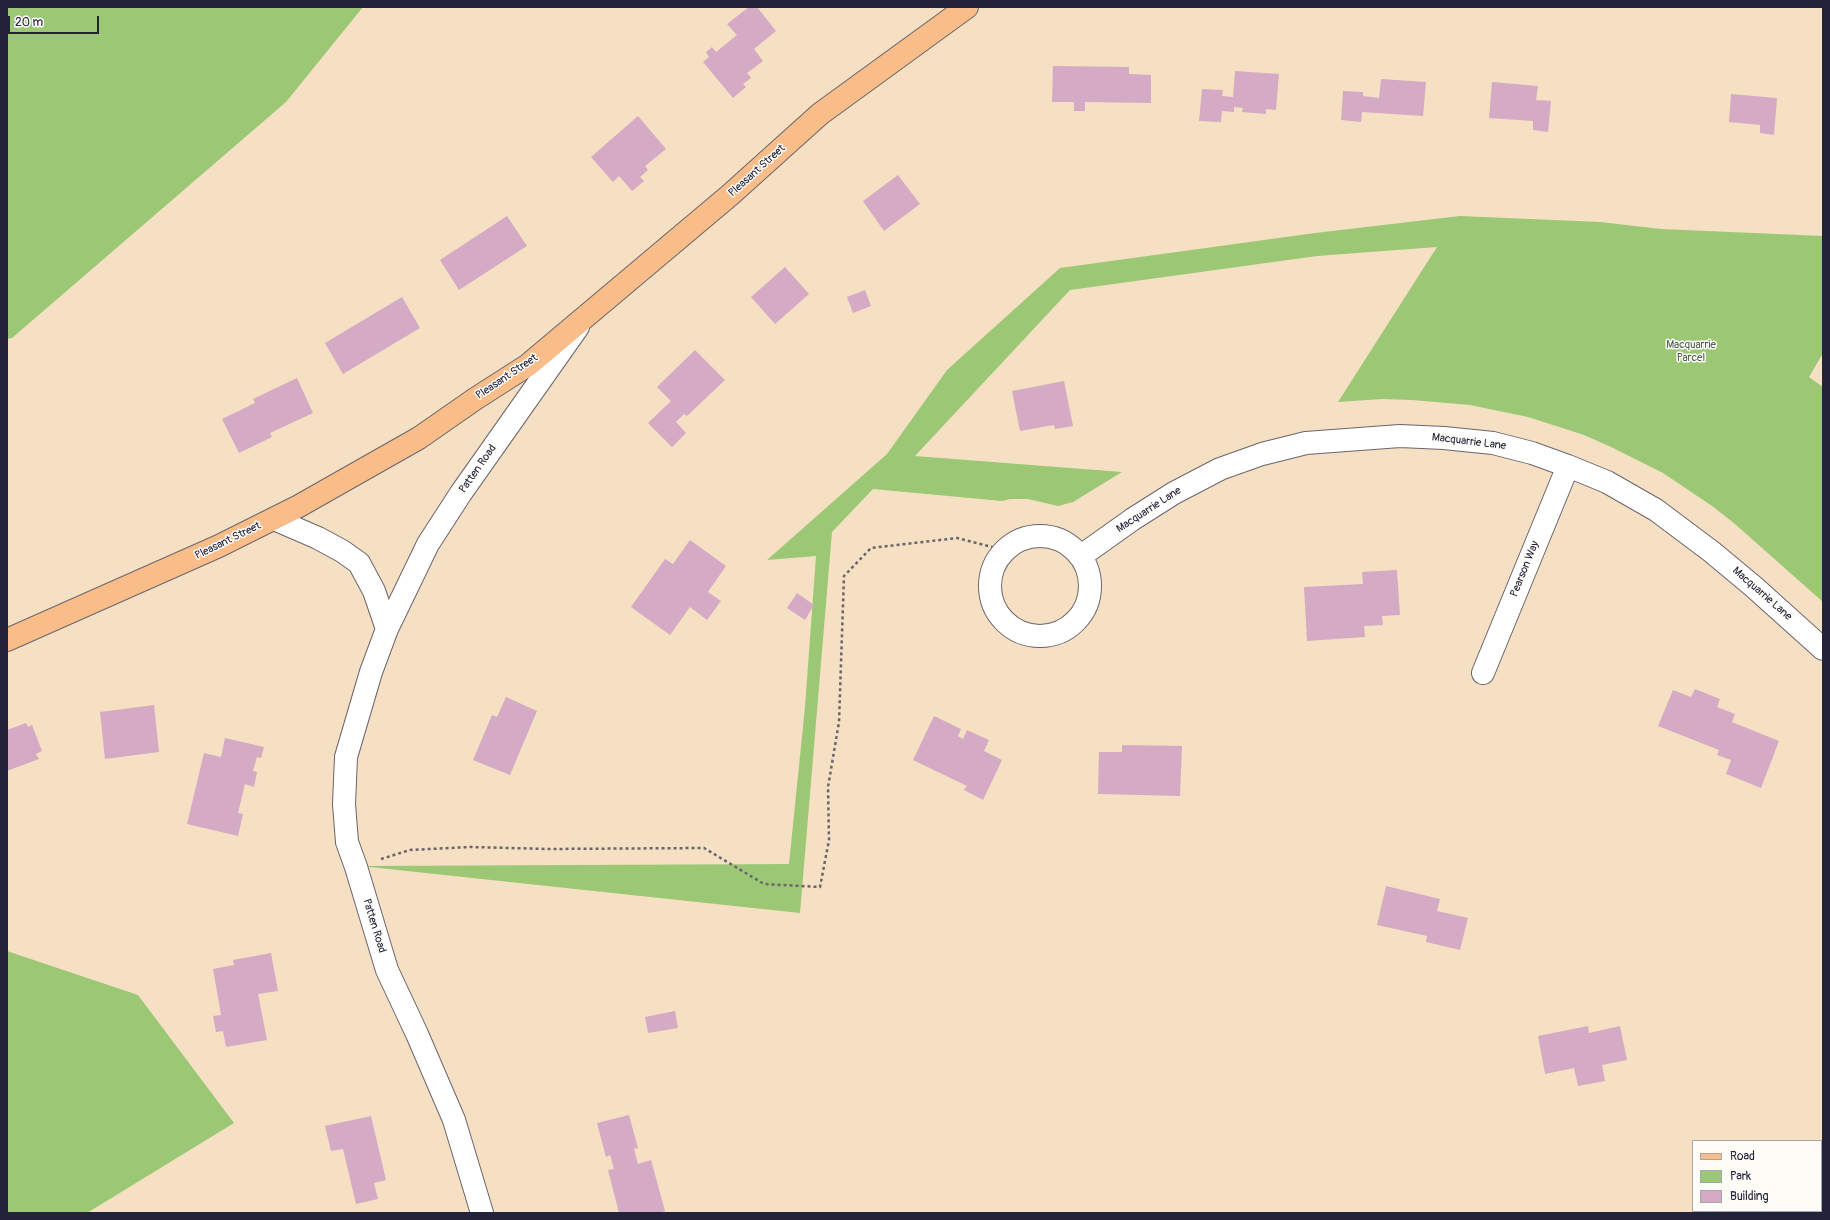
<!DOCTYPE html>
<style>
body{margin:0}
#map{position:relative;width:1830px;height:1220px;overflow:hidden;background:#f5e0c4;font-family:Pangolin,sans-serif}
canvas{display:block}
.frame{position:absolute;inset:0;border:8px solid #22223b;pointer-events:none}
.legend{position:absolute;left:1692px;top:1140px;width:130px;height:72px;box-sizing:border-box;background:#fdfcf7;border:1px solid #a5a5ac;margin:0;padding:5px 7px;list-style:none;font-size:12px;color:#22223b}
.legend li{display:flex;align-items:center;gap:8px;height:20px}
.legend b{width:20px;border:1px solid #a5a5ac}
.scale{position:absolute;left:8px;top:16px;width:91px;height:18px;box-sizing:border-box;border:2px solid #22223b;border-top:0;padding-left:5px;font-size:12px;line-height:14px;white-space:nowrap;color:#22223b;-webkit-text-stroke:3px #fdfcf7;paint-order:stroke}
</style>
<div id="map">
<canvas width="1830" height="1220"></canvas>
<div class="frame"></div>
<ul class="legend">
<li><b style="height:5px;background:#f8bd89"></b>Road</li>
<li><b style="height:11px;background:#9cc876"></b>Park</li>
<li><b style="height:11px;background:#d5aac4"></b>Building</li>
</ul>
<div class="scale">20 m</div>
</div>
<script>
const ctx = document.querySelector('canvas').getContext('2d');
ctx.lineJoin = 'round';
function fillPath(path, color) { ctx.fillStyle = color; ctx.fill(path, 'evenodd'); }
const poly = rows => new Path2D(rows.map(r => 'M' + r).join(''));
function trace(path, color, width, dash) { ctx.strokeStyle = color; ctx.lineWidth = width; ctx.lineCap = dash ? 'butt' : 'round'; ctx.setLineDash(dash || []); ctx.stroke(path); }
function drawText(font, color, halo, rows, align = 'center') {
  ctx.font = font + ' Pangolin,sans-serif'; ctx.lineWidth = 3; ctx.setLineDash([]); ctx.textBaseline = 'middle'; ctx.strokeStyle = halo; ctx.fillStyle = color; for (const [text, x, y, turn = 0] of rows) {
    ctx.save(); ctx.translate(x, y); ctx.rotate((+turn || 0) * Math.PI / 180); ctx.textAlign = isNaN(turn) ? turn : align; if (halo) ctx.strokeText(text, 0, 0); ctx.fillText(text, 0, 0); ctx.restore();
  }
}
const green = poly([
 [7,7,363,7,286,102,12,338,7,339],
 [1460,216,1600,222,1661,229,1823,236,1823,353,1809,377,1823,387,1823,602,1735,524,1712,506,1663,473,1611,447,1584,435,1528,417,1470,405,1412,400,1382,399,1338,402,1437,247,1317,256,1070,290,915,456,1122,472,1073,502,1058,506,1028,499,1010,499,1002,501,873,489,832,532,800,913,360,866,789,864,805,707,816,556,767,560,887,454,947,370,1060,268,1315,233],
 [7,951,138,995,234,1123,87,1213,7,1213]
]);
const building = poly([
 [749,7,757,7,776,31,754,49,763,61,747,73,751,78,743,84,746,87,733,98,703,62,709,57,706,52,712,47,716,52,737,35,727,24],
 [1053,66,1129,67,1129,74,1151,75,1151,103,1085,102,1085,111,1074,111,1074,102,1052,102],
 [1235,71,1279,74,1276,110,1266,109,1266,114,1242,112,1243,108,1234,107,1234,112,1222,111,1221,122,1199,121,1202,89,1223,90,1222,96,1233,97],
 [1381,79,1426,82,1423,116,1362,112,1361,122,1341,120,1343,91,1363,92,1363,96,1379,98],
 [1492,82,1538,86,1536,100,1551,101,1548,132,1533,130,1533,121,1489,118],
 [1731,94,1777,98,1774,135,1760,133,1760,125,1729,122],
 [638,116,666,149,645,166,648,170,640,177,644,181,632,191,619,176,613,182,591,157],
 [898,175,920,204,884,231,863,201],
 [507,216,527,246,459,290,440,260],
 [785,267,809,294,775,324,751,297],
 [865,290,871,306,853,313,847,297],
 [402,297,420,328,343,374,325,343],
 [695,350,725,380,687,416,684,414,676,422,686,433,672,447,648,423,671,401,657,387],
 [297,378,313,413,270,433,272,437,239,453,222,419,255,403,253,399],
 [1064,381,1073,426,1055,429,1054,425,1020,431,1012,391],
 [690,540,726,566,708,592,721,601,707,620,690,607,670,635,631,607,665,559,673,564],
 [1397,570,1400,615,1382,616,1383,625,1364,626,1365,637,1307,641,1304,587,1363,584,1362,572],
 [797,593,814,605,805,620,787,608],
 [1695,689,1720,699,1717,707,1735,714,1732,722,1779,741,1761,788,1726,774,1731,760,1717,755,1719,750,1658,726,1673,690,1691,697],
 [506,697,537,711,510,775,473,760,492,715,497,717],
 [154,705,159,752,105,759,100,712],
 [934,716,961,729,958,736,963,739,967,730,989,740,984,751,1002,760,983,800,964,790,967,786,913,760],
 [26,723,28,727,32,725,42,751,36,754,39,759,7,771,7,730],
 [225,738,264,747,261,758,257,757,253,771,257,772,254,787,245,784,238,813,243,814,238,836,187,824,204,753,221,757],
 [1122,745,1182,746,1180,796,1098,794,1099,752,1122,752],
 [1386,886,1440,899,1437,911,1468,918,1460,950,1426,942,1427,936,1377,925],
 [271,953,278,991,258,994,267,1040,226,1047,223,1031,216,1032,213,1016,221,1015,213,969,234,965,233,960],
 [675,1011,678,1028,648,1033,645,1017],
 [1588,1026,1589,1033,1620,1026,1627,1060,1602,1065,1605,1081,1578,1086,1574,1068,1545,1074,1538,1036],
 [629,1115,638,1148,634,1149,638,1164,651,1160,665,1211,659,1213,619,1213,608,1170,614,1169,610,1155,606,1157,597,1123],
 [371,1116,386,1180,374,1183,378,1199,356,1204,343,1149,331,1151,325,1126]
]);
const path = poly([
 [381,859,410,850,470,847,548,849,704,848,764,884,820,887,829,840,828,787,839,722,844,576,871,548,957,538,1004,550]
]);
const minor = poly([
 [274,519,318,538,342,551,359,563,374,591,387,629,371,672,346,757,344,804,347,842,356,867,387,970,417,1034,454,1120,482,1213],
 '990 586a50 50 0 1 1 100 0a50 50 0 1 1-100 0Z',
 [1081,556,1133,519,1174,493,1220,469,1262,454,1306,443,1400,436,1444,438,1493,443,1532,453,1568,466,1607,482,1656,510,1712,552,1754,587,1823,649],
 [387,629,428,544,461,493,578,327],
 [1483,673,1568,466]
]);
const major = poly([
 [7,640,219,546,299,506,419,438,475,399,528,365,730,195,820,114,967,7]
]);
const streetNames = [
 ["Pleasant Street",757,171,-42],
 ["Pleasant Street",507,377,-34],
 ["Macquarrie Lane",1469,442,7],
 ["Patten Road",478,469,-55],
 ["Macquarrie Lane",1149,510,-33],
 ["Pleasant Street",228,541,-26],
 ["Pearson Way",1525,569,-68],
 ["Macquarrie Lane",1762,594,41],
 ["Patten Road",374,926,73]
];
const parkNames = [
 ["Macquarrie",1691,345],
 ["Parcel",1691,358]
];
fillPath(green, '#9cc876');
fillPath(building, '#d5aac4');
trace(minor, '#6c646b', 24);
trace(major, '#6c646b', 24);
trace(path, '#6c646b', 2.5, [3, 3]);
trace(minor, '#fff', 22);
trace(major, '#f8bd89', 22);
drawText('11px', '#22223b', '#fdfcf7', streetNames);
drawText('11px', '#4d5c50', '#fdfcf7', parkNames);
</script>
